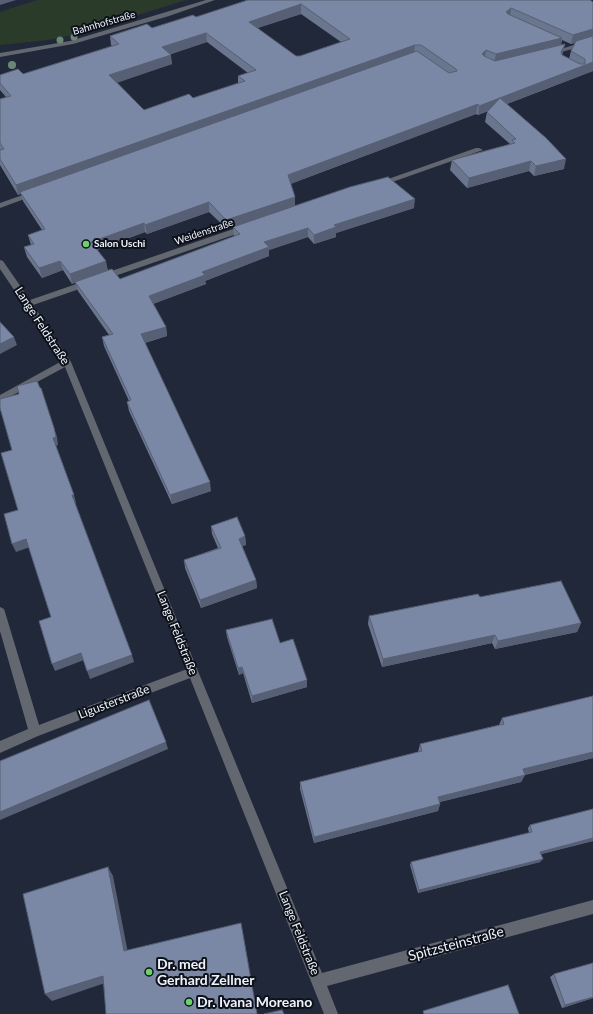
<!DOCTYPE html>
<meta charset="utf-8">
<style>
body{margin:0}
canvas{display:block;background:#20283a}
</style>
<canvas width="593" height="1014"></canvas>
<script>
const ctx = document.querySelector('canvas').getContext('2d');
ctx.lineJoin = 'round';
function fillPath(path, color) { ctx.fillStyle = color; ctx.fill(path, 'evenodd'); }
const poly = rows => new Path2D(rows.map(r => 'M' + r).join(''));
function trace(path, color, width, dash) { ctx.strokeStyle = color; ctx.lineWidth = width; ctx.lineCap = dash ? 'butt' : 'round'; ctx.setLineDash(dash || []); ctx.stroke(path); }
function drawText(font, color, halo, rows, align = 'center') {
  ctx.font = font + ' Lato,sans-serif'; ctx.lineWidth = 4; ctx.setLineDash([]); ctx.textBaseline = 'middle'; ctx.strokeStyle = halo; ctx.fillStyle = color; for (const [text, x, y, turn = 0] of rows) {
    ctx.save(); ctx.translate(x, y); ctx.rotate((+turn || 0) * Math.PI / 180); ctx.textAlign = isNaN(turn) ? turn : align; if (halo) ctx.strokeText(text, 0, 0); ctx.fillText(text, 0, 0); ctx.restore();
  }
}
const green = poly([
 [37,0,186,0,73,35,48,40,0,45,0,12]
]);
const service = poly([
 [593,39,593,43,551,55,548,53,593,39]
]);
const minor = poly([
 [206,0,215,0,169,16,73,44,0,57,0,53,70,41,206,0],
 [476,148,479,148,483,150,381,186,375,186,374,184,476,148],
 [31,192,34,192,38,194,0,208,0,203,31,192],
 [242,226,245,226,249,228,248,230,106,279,100,279,99,277,100,275,242,226],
 [0,260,3,261,30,300,85,281,88,280,92,283,91,285,33,305,71,362,322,973,593,900,593,914,327,986,338,1014,324,1014,190,678,38,736,0,753,0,741,28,729,0,631,0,607,4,609,5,612,39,725,187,669,65,367,0,402,0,395,62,361,0,269,0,260]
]);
const trees = [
 [74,37,3.5],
 [60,40,3.5],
 [12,65,4]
];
const wall = poly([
 [248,0,593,2,593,71,507,104,564,169,534,176,529,171,467,188,450,170,452,160,510,144,485,122,487,112,488,111,478,115,476,114,290,184,295,197,295,206,414,208,336,233,336,237,314,244,308,237,269,250,269,256,205,281,206,284,153,304,166,327,167,336,145,343,211,491,172,504,129,411,127,402,129,401,104,346,102,337,109,335,78,291,75,282,72,284,63,270,42,278,27,257,24,247,31,245,28,235,42,230,23,201,21,194,18,195,0,165,0,99,6,97,0,90,0,75,23,74,112,46,111,45,110,36,152,28,196,17],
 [301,14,341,42,300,56,296,56,257,28],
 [562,40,571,44,575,43,571,51,569,59,562,55,565,44,561,45],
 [207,42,248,73,238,76,238,83,193,98,144,110,117,82,172,64,170,54],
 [209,212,227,229,233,227,234,237,120,279,108,270,97,250,145,232,147,234],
 [211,526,245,536,246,545,242,546,256,580,257,588,201,608,185,568,184,560,218,548,212,534],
 [480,597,581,623,577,632,495,649,492,643,382,667,368,624,369,616],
 [226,630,280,643,307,687,252,703,243,673,239,675,227,637],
 [593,696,593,758,525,775,521,782,440,802,440,804,438,811,314,843,300,789,300,782,418,752,420,744,499,725,502,718],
 [593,809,593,841,541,854,540,862,418,893,410,865,411,862,529,833,528,828,530,825],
 [593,963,593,998,562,1008,550,977,554,974]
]);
const shadedWall = poly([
 [0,0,16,0,0,5],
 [301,4,301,14,249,31,249,22],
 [511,8,510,18,506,12],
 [593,29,593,38,571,44,573,35],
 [206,33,207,42,163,57,162,47],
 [562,38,560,48,494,63,496,54],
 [565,44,563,53,559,61,561,52],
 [415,45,414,55,20,192,21,194,18,195,16,185],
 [486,50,484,60,482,54],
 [171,55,172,64,111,85,109,75],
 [593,62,593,71,478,115,479,106],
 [478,104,476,114,288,185,288,175],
 [566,159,564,169,534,176,536,166],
 [531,161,529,171,467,188,469,178],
 [295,197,295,206,227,229,226,220],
 [415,199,414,208,336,233,336,237,314,244,314,235,334,225],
 [209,202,209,212,147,234,145,225],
 [144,223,145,232,93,251,91,242],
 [308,228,308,237,269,250,269,256,205,281,206,284,150,305,149,296,202,272,264,242],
 [60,261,63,270,42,278,39,268],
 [106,261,108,271,72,284,70,274],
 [166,327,167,336,143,343,141,334],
 [14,337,17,345,0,354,0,344],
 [54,428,57,437,58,445,55,446,53,438],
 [210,482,211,491,172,504,170,495],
 [72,495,74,495,76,503,75,503],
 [245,536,246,545,239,547,239,539],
 [26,539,30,547,16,552,12,544],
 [256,580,257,588,201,608,200,600],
 [581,623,577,632,495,649,498,641],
 [495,635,492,643,382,667,383,659],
 [81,653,84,660,55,671,52,664],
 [132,655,134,662,90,679,87,671],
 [242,667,243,673,239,675,238,668],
 [307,680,307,687,252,703,252,696],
 [166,742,168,749,0,820,0,812],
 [593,752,593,758,519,776,523,769],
 [525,775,521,782,435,803,438,797],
 [440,804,438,811,314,843,314,837],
 [593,838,593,841,538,855,540,852],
 [543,859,540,862,418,893,419,890],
 [108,867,113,876,129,958,124,951],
 [103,976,108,982,52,1001,45,994],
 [593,997,593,998,562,1008,565,1005]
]);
const building = poly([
 [248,0,590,0,593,2,593,29,573,35,511,8,506,12,508,14,562,38,496,54,486,50,482,54,484,56,495,61,565,44,561,52,562,55,580,64,585,64,585,59,571,51,576,41,593,36,593,62,479,106,478,104,288,175,295,197,226,220,209,202,145,225,144,223,91,242,106,261,70,274,60,261,39,268,24,247,34,244,28,235,45,229,20,192,417,51,449,73,457,71,456,69,421,45,415,45,16,185,0,159,0,150,4,149,0,143,0,99,11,96,0,83,0,75,18,69,23,74,119,44,110,36,147,24,152,28,193,15,196,17,248,0],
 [301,4,350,39,300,56,296,56,249,22,301,4],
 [206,33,256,70,238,76,245,81,193,98,189,94,144,110,109,75,171,55,162,47,206,33],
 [500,98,546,138,566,159,536,166,531,161,469,178,452,160,515,143,512,140,516,139,487,112,500,98],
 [388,177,415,199,334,225,336,227,314,235,308,228,264,242,269,247,202,272,205,275,149,296,166,327,141,334,210,482,170,495,127,402,131,400,102,337,113,334,75,282,112,269,120,279,240,234,233,227,350,187,388,177],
 [0,322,14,337,0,344,0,322],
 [37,381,40,388,41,388,54,428,56,437,53,438,74,495,72,495,132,655,87,671,81,653,52,664,39,621,51,617,26,539,12,544,4,514,18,510,1,453,12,450,0,408,0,399,19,394,17,386,37,381],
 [237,517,245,536,239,539,256,580,200,600,184,560,221,548,211,526,237,517],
 [561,581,581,623,498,641,495,635,383,659,369,616,478,594,480,597,561,581],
 [272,619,280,643,293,639,307,680,252,696,242,667,238,668,226,630,272,619],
 [593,696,593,752,523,769,525,775,438,797,440,804,314,837,300,782,422,751,420,744,504,724,502,718,593,696],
 [149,700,166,742,0,812,0,761,149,700],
 [593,809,593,838,540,852,543,859,419,890,411,862,532,832,530,825,593,809],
 [108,867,124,951,241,923,257,1014,106,1014,103,976,45,994,23,894,108,867],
 [593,963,593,997,565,1005,554,974,593,963],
 [508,985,519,1014,424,1014,423,1011,508,985],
 [282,1010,284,1014,264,1014,282,1010]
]);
const markers = [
 [86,244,4,"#68d465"],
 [149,972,4,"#68d465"],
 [189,1002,4,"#68d465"]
];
const farStreetnames = [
 ["Bahnhofstraße",104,23,-16],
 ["Weidenstraße",204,232,-19]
];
const farPoinames = [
 ["Salon Uschi",94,244]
];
const streetNames = [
 ["Lange Feldstraße",42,326,57],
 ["Lange Feldstraße",177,633,68],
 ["Ligusterstraße",114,702,-21],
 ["Lange Feldstraße",299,933,68]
];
const nearStreetnames = [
 ["Spitzsteinstraße",456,944,-15]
];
const nearPoinames = [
 ["Dr. med",157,964],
 ["Gerhard Zellner",157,980],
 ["Dr. Ivana Moreano",197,1002]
];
fillPath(green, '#2b3b2a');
fillPath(service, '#626770');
fillPath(minor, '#626770');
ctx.fillStyle = '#6b8675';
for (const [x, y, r] of trees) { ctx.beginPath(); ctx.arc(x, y, r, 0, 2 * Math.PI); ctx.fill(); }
fillPath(wall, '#6a758e');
fillPath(shadedWall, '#565f74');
fillPath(building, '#7b88a5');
trace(building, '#565f74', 1);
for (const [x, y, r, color] of markers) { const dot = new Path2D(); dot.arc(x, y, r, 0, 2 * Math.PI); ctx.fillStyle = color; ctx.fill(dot); trace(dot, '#0d1119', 1.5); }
drawText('10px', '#eef3fd', '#0d1119', farStreetnames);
drawText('bold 10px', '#eef3fd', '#0d1119', farPoinames, 'left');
drawText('12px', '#eef3fd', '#0d1119', streetNames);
drawText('14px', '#eef3fd', '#0d1119', nearStreetnames);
drawText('bold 14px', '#eef3fd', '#0d1119', nearPoinames, 'left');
</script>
